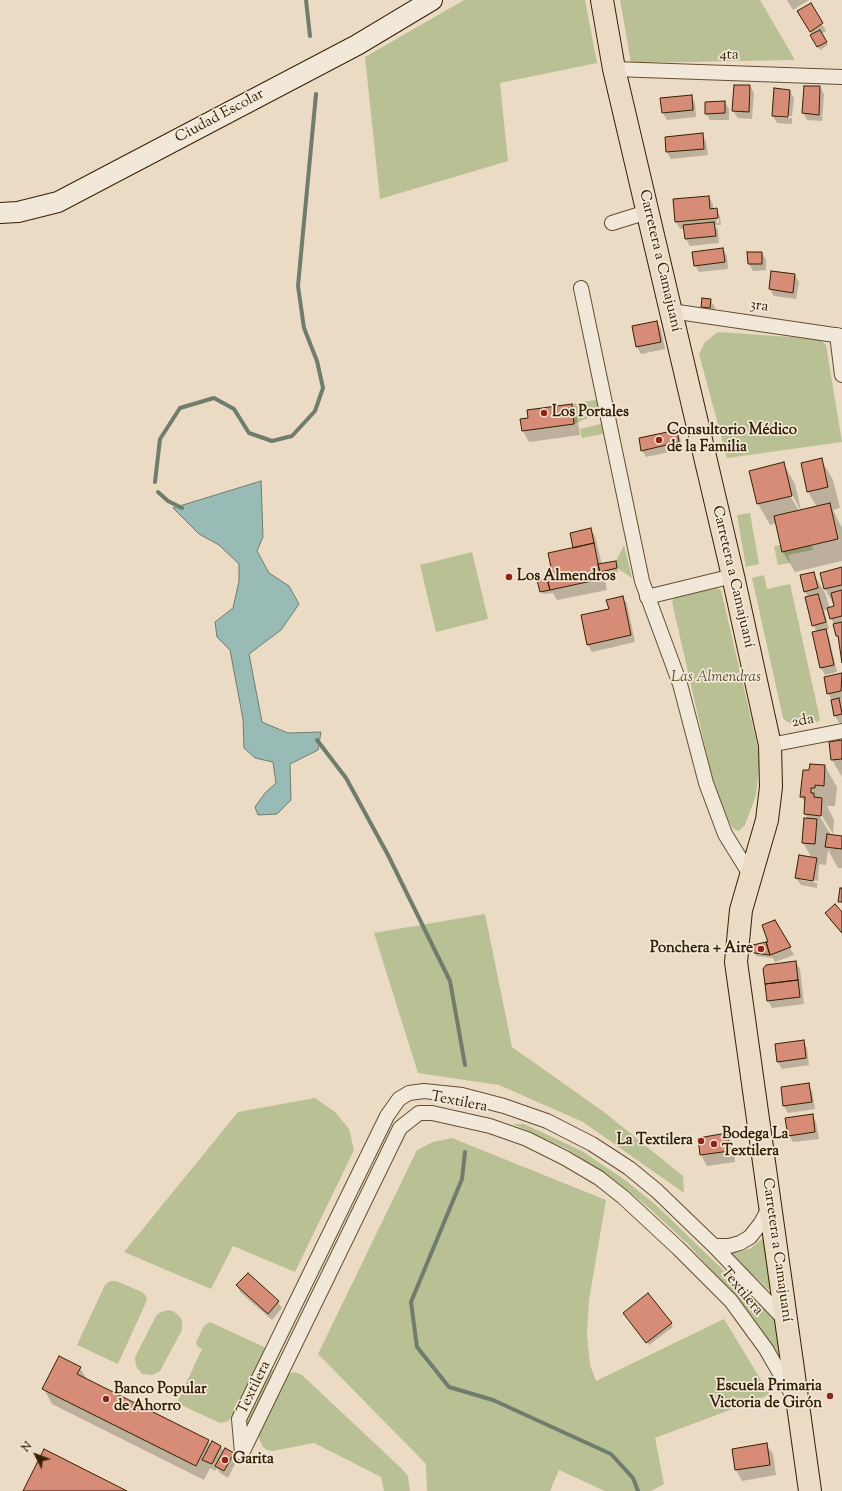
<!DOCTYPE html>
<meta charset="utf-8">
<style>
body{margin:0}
#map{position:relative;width:842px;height:1491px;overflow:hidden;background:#ebdbc4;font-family:"Sorts Mill Goudy",serif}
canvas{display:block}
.north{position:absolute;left:16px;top:1435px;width:40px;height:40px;-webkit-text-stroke:3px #f2e8d9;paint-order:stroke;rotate:312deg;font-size:11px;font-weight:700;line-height:16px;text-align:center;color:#352000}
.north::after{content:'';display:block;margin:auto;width:14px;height:18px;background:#352000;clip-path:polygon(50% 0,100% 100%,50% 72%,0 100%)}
</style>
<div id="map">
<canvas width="842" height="1491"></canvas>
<div class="north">N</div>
</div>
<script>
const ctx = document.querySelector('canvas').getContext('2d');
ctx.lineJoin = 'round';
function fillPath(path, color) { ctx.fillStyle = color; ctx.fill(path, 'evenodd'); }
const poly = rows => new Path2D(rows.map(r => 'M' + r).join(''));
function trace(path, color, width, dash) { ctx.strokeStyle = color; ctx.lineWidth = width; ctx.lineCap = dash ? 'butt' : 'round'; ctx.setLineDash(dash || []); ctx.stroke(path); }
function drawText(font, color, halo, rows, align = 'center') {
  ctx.font = font + ' "Sorts Mill Goudy",serif'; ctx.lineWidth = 3.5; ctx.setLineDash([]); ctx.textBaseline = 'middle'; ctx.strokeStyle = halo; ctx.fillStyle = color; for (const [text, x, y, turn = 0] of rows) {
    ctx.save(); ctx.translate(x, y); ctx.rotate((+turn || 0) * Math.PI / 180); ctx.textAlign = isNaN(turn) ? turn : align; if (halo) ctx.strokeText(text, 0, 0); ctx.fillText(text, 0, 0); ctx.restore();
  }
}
const green = poly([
 [464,0,585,0,597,63,500,83,508,161,380,199,365,57],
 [620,0,760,0,795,60,631,63],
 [718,332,820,339,826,345,842,442,727,458,699,354,705,342],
 [601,399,602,412,574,424,572,404],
 [605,423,607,433,582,438,580,429],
 [750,513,759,564,746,567,737,515],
 [624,545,632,578,617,568,616,561],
 [781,545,812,545,813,550,788,555,790,563,778,565,774,546],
 [472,552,488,619,436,632,420,565],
 [764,575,767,589,790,584,820,719,818,722,795,725,786,721,783,718,752,578],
 [715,587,721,590,760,757,756,795,745,825,739,831,734,829,730,824,717,799,672,602,675,596],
 [485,914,512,1047,604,1112,683,1176,684,1193,583,1122,499,1085,418,1073,374,933],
 [315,1098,335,1112,349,1129,354,1150,295,1272,233,1246,211,1289,124,1252,238,1112],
 [513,1124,524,1124,582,1151,625,1180,656,1205,753,1299,775,1317,780,1356,778,1358,751,1315,731,1292,687,1243,649,1208,611,1177,567,1149],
 [452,1138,606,1200,589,1300,587,1334,590,1365,596,1381,724,1319,770,1395,655,1438,664,1484,651,1491,605,1491,559,1470,550,1491,427,1491,426,1464,318,1354,417,1150,433,1142],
 [764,1237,771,1288,769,1290,728,1252,740,1252,751,1248],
 [110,1281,116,1281,142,1292,146,1296,147,1300,118,1364,77,1345,105,1285],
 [168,1310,173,1311,180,1317,182,1321,182,1330,160,1371,152,1375,142,1374,136,1366,135,1357,156,1316,159,1313],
 [210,1322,264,1347,266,1350,235,1414,228,1421,220,1423,177,1403,202,1349,197,1346,196,1342,204,1326],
 [271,1370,274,1371,249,1425,245,1424],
 [295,1372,302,1375,402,1469,408,1476,410,1491,384,1491,381,1477,314,1443,273,1451,267,1450,263,1447,257,1434,286,1374]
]);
const water = poly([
 [261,481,263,537,257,551,269,573,289,586,299,604,281,630,249,654,262,722,288,733,321,732,318,750,290,764,291,800,277,814,258,815,255,807,265,793,276,783,273,762,255,758,244,748,243,719,230,650,217,637,215,622,233,608,239,581,239,564,219,545,199,534,173,508,261,481]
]);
const shadow = poly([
 [787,0,809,0,793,10],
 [810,5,826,31,821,34,828,45,820,50,799,12],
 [735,86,750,86,754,93,752,119,738,118,733,111],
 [805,87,820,87,824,94,822,121,807,120,803,113],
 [790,91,794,98,792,116,776,115,776,117,792,118,792,124,777,123,773,116],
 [691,96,695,103,696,117,667,120,663,113],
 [725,102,729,109,729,120,710,120,706,113],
 [702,135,706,141,708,155,671,159,667,152],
 [709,197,713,204,713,209,716,209,720,216,721,225,715,225,718,230,719,243,690,246,686,239,685,228,680,229,676,222],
 [716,215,718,215,719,223,717,223],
 [723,249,727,256,728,269,699,272,695,265],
 [762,253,766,260,766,270,753,271,749,264],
 [772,272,795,275,799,282,796,299,774,296,770,289],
 [710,300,715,307,714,314,706,313,702,306],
 [657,322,661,329,665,349,641,354,637,347,633,326],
 [571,405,577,416,580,435,529,442,523,431,521,420],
 [676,431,680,438,683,449,646,457,642,450],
 [821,459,833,480,840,508,833,510,842,528,842,561,795,572,783,552,777,523,770,525,758,504,750,472,783,463,795,484,801,510,817,507,808,492],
 [790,491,801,511,799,511,788,492],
 [591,529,595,536,602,565,615,562,617,565,618,572,604,575,607,590,557,600,553,593,543,594,541,591,554,578,574,549],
 [842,568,842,657,840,642,828,609,824,610,829,629,826,630,829,637,837,672,825,675,821,668,813,633,817,632,813,625,808,597,805,591,813,573,825,593,830,608,835,607,825,589,821,574],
 [623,597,627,604,635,642,592,652,588,645,610,610],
 [842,674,842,727,835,716,825,678],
 [842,741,842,777,832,760],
 [825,766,837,787,835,806,827,806,834,820,833,834,819,811,817,812,831,835,842,837,842,868,838,868,828,850,826,865,819,864,818,881,800,878,800,880,817,883,817,888,801,885,796,878,812,858,803,843,805,819,808,820,805,814,806,804,801,796,810,771],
 [826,913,842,913,842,934,830,920],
 [775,922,794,955,775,962,773,958,756,956,754,946,770,943],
 [796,963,800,969,804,1004,772,1008,768,1001],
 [803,1041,807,1048,809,1065,782,1069,778,1062],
 [808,1084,812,1091,815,1109,788,1113,784,1106],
 [812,1116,816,1122,819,1139,793,1142,789,1136],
 [727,1134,733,1145,735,1162,707,1166,701,1155,699,1138],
 [237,1286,278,1302,282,1308,272,1320,241,1293],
 [626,1316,671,1324,673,1327,649,1345],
 [80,1368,88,1381,208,1441,211,1446,221,1446,224,1452,233,1453,237,1460,228,1478,220,1473,217,1468,216,1471,210,1468,204,1480,52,1404,44,1389],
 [766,1444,773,1454,776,1475,742,1481,736,1470,733,1449]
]);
const stream = poly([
 [306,0,310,36],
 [155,482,160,439,180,408,214,398,234,409,249,433,272,441,292,436,315,411,323,388,317,361,304,328,298,286,316,94],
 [158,492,168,501,182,508],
 [317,740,346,778,388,855,450,981,465,1065],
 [465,1152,462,1179,411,1302,417,1347,449,1387,493,1400,611,1454,633,1478,638,1491]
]);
const building = poly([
 [811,3,823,23,810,32,797,11,811,3],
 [820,30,827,42,817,47,810,35,820,30],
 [734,85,750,85,749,112,732,111,734,85],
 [804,86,820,86,819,115,802,113,804,86],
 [774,88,790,90,788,117,772,116,774,88],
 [692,95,693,110,662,113,660,98,692,95],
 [725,101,725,113,705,114,705,102,725,101],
 [703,133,704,149,666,152,665,137,703,133],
 [709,196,710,209,717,208,718,218,675,222,673,199,709,196],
 [714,222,716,236,685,239,683,225,714,222],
 [723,248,725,262,694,266,692,252,723,248],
 [747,252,762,252,762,264,748,264,747,252],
 [771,271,795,274,793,293,769,289,771,271],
 [702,298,711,299,710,308,701,307,702,298],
 [657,321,661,342,636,347,632,326,657,321],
 [572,404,574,424,522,431,520,419,528,418,527,410,572,404],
 [677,430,679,442,641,451,639,438,677,430],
 [822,458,828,487,807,492,801,463,822,458],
 [784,462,792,496,757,504,749,471,784,462],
 [830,503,838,539,782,552,774,516,830,503],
 [591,528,594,543,573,548,570,533,591,528],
 [594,543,601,579,550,590,547,578,553,577,548,553,594,543],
 [616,561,617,568,600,572,598,564,616,561],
 [842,567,842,585,824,589,820,573,842,567],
 [814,572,818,588,804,592,800,575,814,572],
 [547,578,550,590,540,592,537,580,547,578],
 [842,590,842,616,830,619,827,608,834,606,831,593,842,590],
 [818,594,826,622,812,626,805,597,818,594],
 [623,596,631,635,587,645,581,615,609,609,606,600,623,596],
 [842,622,842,663,838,636,836,636,833,624,842,622],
 [826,629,834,665,820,668,812,632,826,629],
 [842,673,841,691,827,694,824,677,842,673],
 [839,698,842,714,834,716,831,700,839,698],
 [842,740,842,759,831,760,829,742,842,740],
 [810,764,825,765,824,786,815,785,815,788,811,788,811,793,814,793,814,797,822,798,821,816,804,814,805,797,800,797,803,770,809,770,810,764],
 [804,818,817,819,815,844,802,843,804,818],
 [827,834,842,836,842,849,825,847,827,834],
 [799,855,817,858,813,881,795,878,799,855],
 [840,888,842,888,842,902,838,902,840,888],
 [835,904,842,912,842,933,825,913,835,904],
 [775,920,791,947,770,955,766,942,768,942,762,925,775,920],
 [766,942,770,955,754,953,753,945,766,942],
 [796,961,798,980,765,984,763,969,766,965,796,961],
 [798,980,800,997,767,1001,765,984,798,980],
 [804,1040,806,1058,777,1062,775,1044,804,1040],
 [809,1083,812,1102,783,1106,781,1087,809,1083],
 [813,1114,815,1132,788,1136,785,1118,813,1114],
 [727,1133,730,1151,700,1155,698,1138,727,1133],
 [248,1273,279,1301,268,1314,236,1285,248,1273],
 [648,1293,672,1323,646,1343,623,1313,648,1293],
 [59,1356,81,1367,77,1374,209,1440,196,1466,42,1389,59,1356],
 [212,1441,221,1446,212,1464,202,1460,212,1441],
 [767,1443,770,1465,735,1470,732,1449,767,1443],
 [225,1448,234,1453,224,1471,215,1466,225,1448],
 [44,1449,127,1491,23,1491,44,1449]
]);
const street = poly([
 [614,69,842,77],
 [612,223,647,212],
 [581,288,642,581,680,684,706,783,725,834,751,876],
 [671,311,842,336],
 [837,335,842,375],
 [647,597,733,576],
 [770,745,842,731],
 [714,1246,729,1246,740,1243,750,1237,761,1223,770,1206],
 [786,1321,714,1246,657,1191,629,1168,592,1144,547,1121,504,1106,462,1095,424,1091,409,1093,399,1099,387,1116,239,1419,242,1453,400,1128,419,1113,432,1113,490,1126,527,1139,565,1158,599,1178,623,1197,678,1248,731,1301,766,1349,793,1396]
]);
const secondary = poly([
 [0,213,18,212,58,202,357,45,432,0]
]);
const primary = poly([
 [602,0,614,69,733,576,770,745,771,787,767,820,741,910,736,962,810,1491]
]);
const markers = [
 [544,413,4,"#8f2418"],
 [659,440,4,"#8f2418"],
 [509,577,4,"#8f2418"],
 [761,949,4,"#8f2418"],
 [701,1141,4,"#8f2418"],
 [714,1144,4,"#8f2418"],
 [830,1396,4,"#8f2418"],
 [106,1399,4,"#8f2418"],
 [225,1460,4,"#8f2418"]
];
const streetNames = [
 ["4ta",729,56,2],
 ["Ciudad Escolar",220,117,-28],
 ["Carretera a Camajuaní",659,261,77],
 ["3ra",759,307,8],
 ["Carretera a Camajuaní",732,577,77],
 ["2da",803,722,-11],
 ["Textilera",459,1103,11],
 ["Carretera a Camajuaní",776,1250,82],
 ["Textilera",741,1292,50],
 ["Textilera",255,1388,-64]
];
const poiNames = [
 ["Los Portales",552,413],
 ["Consultorio Médico",667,431],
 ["de la Familia",667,448],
 ["Los Almendros",517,577],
 ["Ponchera + Aire",753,949,"right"],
 ["Bodega La",722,1135],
 ["Textilera",722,1152],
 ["La Textilera",693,1141,"right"],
 ["Escuela Primaria",822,1387,"right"],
 ["Victoria de Girón",822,1404,"right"],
 ["Banco Popular",114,1390],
 ["de Ahorro",114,1407],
 ["Garita",233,1460]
];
const parkNames = [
 ["Las Almendras",716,678]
];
fillPath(green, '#b8c094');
fillPath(water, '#98bbb5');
trace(water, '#707d6d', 1);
fillPath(shadow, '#0003');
trace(stream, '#707d6d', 4);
fillPath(building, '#d78c78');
trace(building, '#352000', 1);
trace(street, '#624f31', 16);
trace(secondary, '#352000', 22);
trace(primary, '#352000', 24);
trace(street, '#f2e8d9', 14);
trace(secondary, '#f2e8d9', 20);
trace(primary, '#ebdbc4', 22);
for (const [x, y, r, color] of markers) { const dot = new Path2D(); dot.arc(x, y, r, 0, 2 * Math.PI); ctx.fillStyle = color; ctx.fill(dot); trace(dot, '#f2e8d9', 1.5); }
drawText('15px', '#352000', '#f2e8d9', streetNames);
drawText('bold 15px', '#352000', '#f2e8d9', poiNames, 'left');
drawText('italic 15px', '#5c502c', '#f2e8d9', parkNames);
</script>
